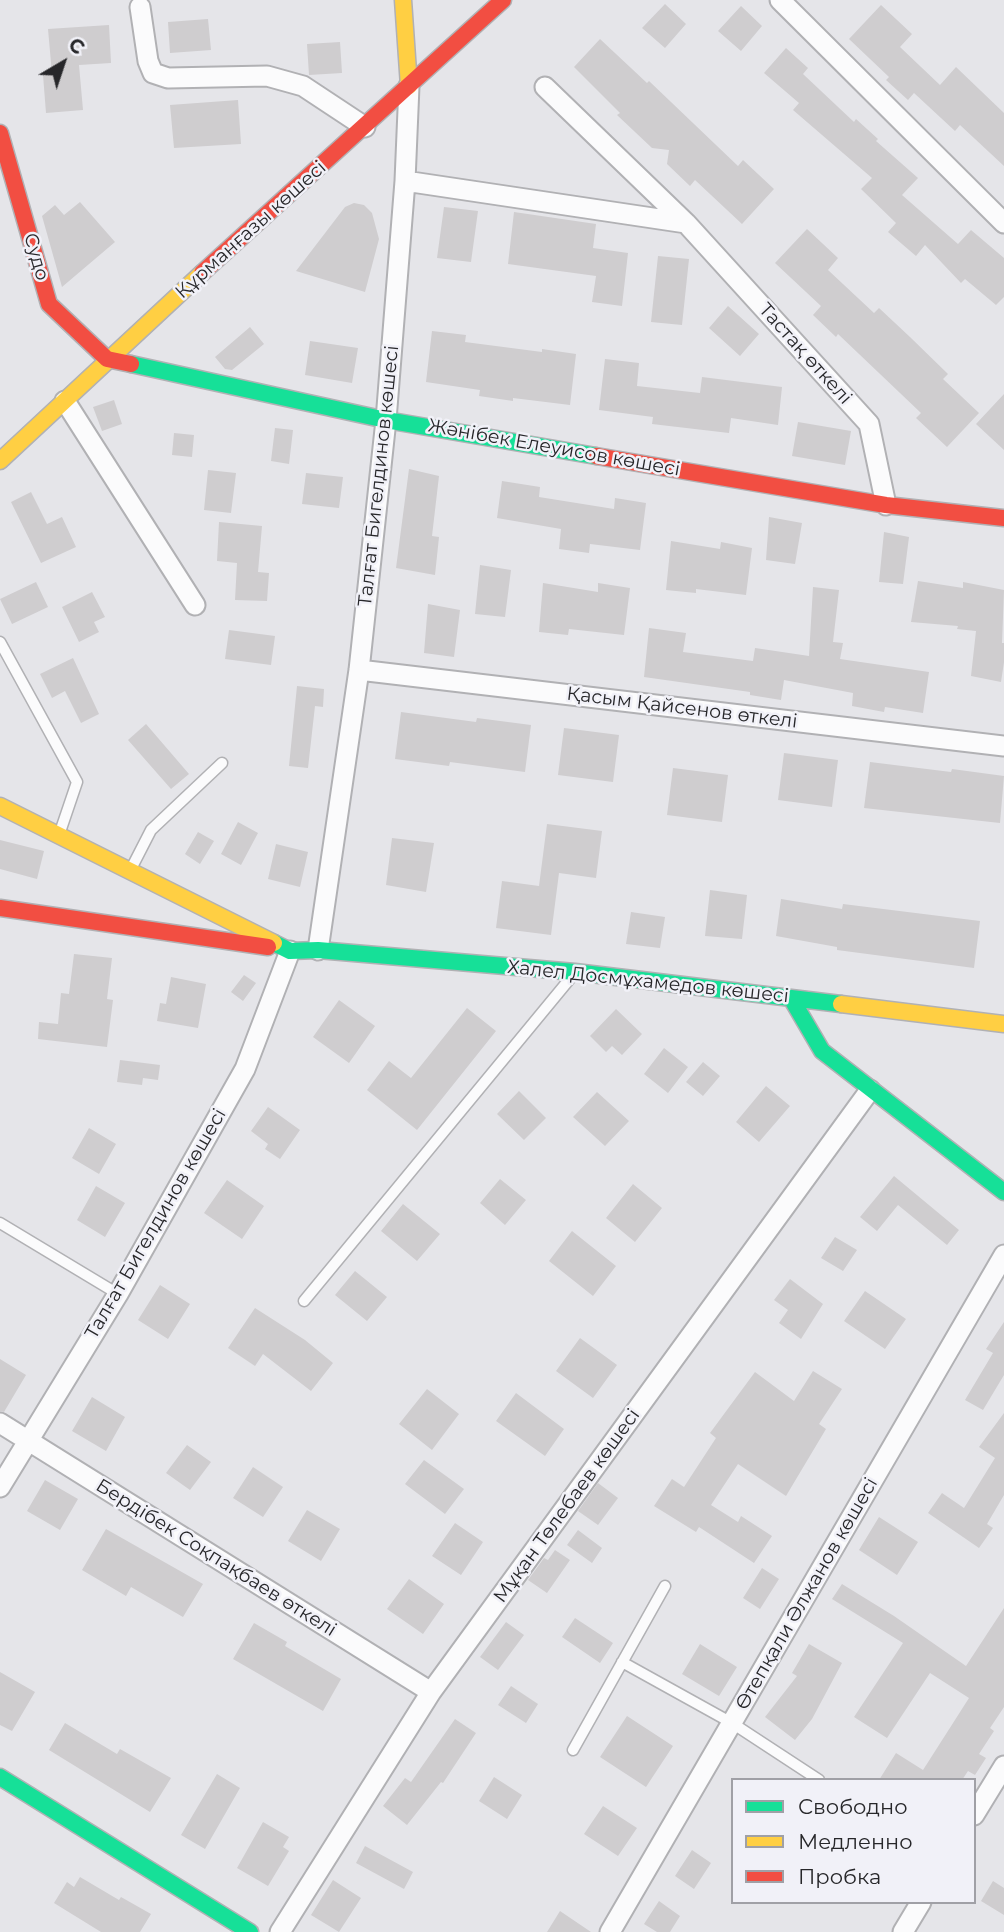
<!DOCTYPE html>
<meta charset="utf-8">
<style>
body{margin:0}
#map{position:relative;width:1004px;height:1932px;overflow:hidden;background:#e5e5e9;font-family:Montserrat,sans-serif}
canvas{display:block}
.legend{position:absolute;left:731px;top:1778px;width:245px;height:126px;box-sizing:border-box;background:#f1f1f8;border:2px solid #a0a0a6;margin:0;padding:9px 12px;list-style:none;font-size:21px;color:#27272a}
.legend li{display:flex;align-items:center;gap:14px;height:35px}
.legend b{width:35px;border:2px solid #a0a0a6}
.north{position:absolute;left:28px;top:28px;width:70px;height:70px;-webkit-text-stroke:5px #f1f1f8;paint-order:stroke;rotate:39deg;font-size:19px;font-weight:700;line-height:28px;text-align:center;color:#27272a}
.north::after{content:'';display:block;margin:auto;width:24px;height:32px;background:#27272a;clip-path:polygon(50% 0,100% 100%,50% 72%,0 100%)}
</style>
<div id="map">
<canvas width="1004" height="1932"></canvas>
<ul class="legend">
<li><b style="height:9px;background:#16e098"></b>Свободно</li>
<li><b style="height:9px;background:#ffcf43"></b>Медленно</li>
<li><b style="height:9px;background:#f24e42"></b>Пробка</li>
</ul>
<div class="north">С</div>
</div>
<script>
const ctx = document.querySelector('canvas').getContext('2d');
ctx.lineJoin = 'round';
function fillPath(path, color) { ctx.fillStyle = color; ctx.fill(path, 'evenodd'); }
const poly = rows => new Path2D(rows.map(r => 'M' + r).join(''));
function trace(path, color, width, dash) { ctx.strokeStyle = color; ctx.lineWidth = width; ctx.lineCap = dash ? 'butt' : 'round'; ctx.setLineDash(dash || []); ctx.stroke(path); }
function drawText(font, color, halo, rows, align = 'center') {
  ctx.font = font + ' Montserrat,sans-serif'; ctx.lineWidth = 5; ctx.setLineDash([]); ctx.textBaseline = 'middle'; ctx.strokeStyle = halo; ctx.fillStyle = color; for (const [text, x, y, turn = 0] of rows) {
    ctx.save(); ctx.translate(x, y); ctx.rotate((+turn || 0) * Math.PI / 180); ctx.textAlign = isNaN(turn) ? turn : align; if (halo) ctx.strokeText(text, 0, 0); ctx.fillText(text, 0, 0); ctx.restore();
  }
}
const building = poly([
 [665,4,686,24,665,48,642,28],
 [881,5,912,34,900,47,940,85,956,67,1004,113,1004,166,960,125,955,131,914,93,908,100,886,80,889,77,849,39],
 [741,6,762,26,741,51,718,31],
 [208,19,211,50,170,53,168,22],
 [109,25,111,63,79,65,83,110,46,113,43,75,52,74,48,29],
 [600,39,647,83,649,81,738,166,743,160,774,189,742,224,695,180,690,186,667,164,669,150,652,148,617,115,620,113,574,67],
 [340,42,342,73,309,75,307,44],
 [786,48,808,68,803,74,854,122,856,119,878,139,876,141,918,178,902,195,958,244,971,230,1004,258,1004,297,996,305,965,279,961,283,925,245,916,256,888,232,896,223,861,189,872,178,793,110,799,103,764,73],
 [238,100,241,144,174,148,170,105],
 [80,202,115,242,62,287,42,216,55,205,64,215],
 [354,203,364,205,372,213,379,239,365,292,296,271,345,207],
 [444,207,478,211,471,262,437,258],
 [514,212,596,224,593,248,628,253,622,306,592,302,596,276,508,264],
 [807,229,838,258,828,270,874,313,879,308,910,337,948,374,943,379,979,413,947,447,916,418,921,413,838,334,836,337,813,315,821,306,775,263],
 [658,256,689,259,682,325,651,322],
 [728,306,759,334,740,356,709,328],
 [250,327,264,344,232,370,225,369,215,357],
 [432,331,466,335,465,342,542,352,542,349,576,354,570,405,513,398,513,401,479,396,480,390,426,382],
 [310,341,358,348,352,383,305,375],
 [605,359,639,363,637,386,700,393,702,377,782,387,778,425,731,418,729,433,652,424,653,417,599,410],
 [1004,394,1004,450,976,424],
 [114,400,122,424,102,431,93,407],
 [798,422,851,431,845,465,792,456],
 [275,428,293,430,289,464,271,461],
 [174,433,194,435,192,457,172,455],
 [409,469,439,476,432,536,439,537,435,575,396,568],
 [208,470,236,473,231,513,204,510],
 [306,473,343,477,339,508,302,504],
 [502,481,540,487,539,497,614,509,615,498,646,503,640,550,590,544,589,553,559,549,561,529,497,518],
 [31,492,47,524,62,517,76,547,41,563,11,502],
 [769,517,802,523,795,564,766,560],
 [219,522,262,526,258,572,269,573,267,601,235,600,237,563,217,561],
 [884,532,909,537,903,584,879,582],
 [671,541,720,549,721,542,752,548,746,595,696,589,696,593,666,590],
 [480,565,511,570,505,617,475,614],
 [918,581,963,588,963,582,1004,590,1002,643,1004,643,1004,662,1001,682,971,676,976,631,957,629,958,626,911,622],
 [36,582,48,607,12,624,0,599],
 [543,583,598,592,598,583,630,588,624,635,569,629,568,635,539,632],
 [813,587,839,590,833,642,843,643,840,659,929,672,923,713,885,707,884,712,852,706,853,693,784,680,781,700,750,695,750,692,644,677,649,628,686,633,683,652,753,661,755,648,809,656],
 [92,592,105,617,94,622,99,632,79,642,62,607],
 [428,604,460,610,454,657,424,653],
 [229,630,275,636,271,665,225,659],
 [73,658,99,714,81,723,65,691,52,698,40,674],
 [297,686,324,689,323,707,315,706,308,768,289,766],
 [401,712,476,722,477,718,531,725,525,772,450,762,449,766,395,759],
 [146,724,189,774,171,789,128,740],
 [564,728,619,735,613,782,558,775],
 [784,753,838,760,832,807,778,800],
 [870,762,951,772,952,769,1004,776,1000,823,864,808],
 [673,768,728,775,722,822,667,815],
 [238,822,258,833,241,865,221,854],
 [547,824,602,831,596,878,559,873,551,935,496,928,502,881,539,886],
 [198,832,214,841,200,864,185,854],
 [392,838,434,843,426,892,386,885],
 [0,840,44,851,37,879,0,869],
 [276,844,308,852,300,887,268,879],
 [710,890,747,895,742,939,705,936],
 [781,899,842,909,843,904,980,921,974,968,837,950,837,947,776,936],
 [631,912,665,917,660,948,626,944],
 [74,954,112,958,107,999,113,1000,107,1047,38,1039,39,1022,58,1024,61,993,69,994],
 [244,975,256,983,243,1001,231,992],
 [171,977,206,984,198,1028,157,1021,160,1003,166,1004],
 [339,1000,375,1026,349,1063,313,1037],
 [467,1008,496,1031,417,1130,367,1090,389,1061,411,1078],
 [616,1009,642,1034,622,1055,612,1046,606,1052,590,1036],
 [664,1048,688,1067,668,1093,644,1074],
 [120,1060,160,1065,158,1080,143,1078,142,1085,117,1082],
 [703,1062,720,1076,703,1096,686,1082],
 [766,1086,790,1106,759,1142,736,1122],
 [519,1091,546,1118,524,1140,497,1114],
 [597,1092,629,1121,605,1146,573,1117],
 [268,1107,300,1130,280,1159,265,1149,268,1144,251,1131],
 [89,1128,116,1144,99,1174,72,1158],
 [894,1176,959,1230,947,1245,898,1205,877,1231,860,1217],
 [500,1179,526,1200,505,1225,480,1203],
 [227,1180,264,1206,242,1239,204,1213],
 [633,1184,662,1208,635,1242,606,1218],
 [96,1186,125,1203,105,1237,77,1220],
 [403,1204,440,1234,417,1261,381,1231],
 [572,1231,616,1266,593,1296,549,1261],
 [835,1237,857,1250,843,1271,821,1258],
 [355,1271,387,1297,367,1321,335,1295],
 [790,1279,823,1304,801,1339,779,1323,788,1310,774,1300],
 [160,1285,190,1304,168,1339,138,1320],
 [865,1291,906,1319,885,1349,844,1321],
 [255,1308,305,1340,333,1363,311,1391,263,1354,255,1366,228,1348],
 [1004,1322,1004,1375,983,1410,965,1400,993,1353,986,1349],
 [580,1338,617,1365,593,1398,556,1371],
 [0,1359,26,1375,4,1412,0,1411],
 [813,1371,842,1389,819,1424,826,1429,786,1496,738,1464,711,1505,738,1522,741,1516,772,1536,754,1563,699,1527,696,1532,654,1506,672,1479,684,1487,716,1438,710,1433,755,1372,794,1401],
 [427,1389,459,1414,432,1450,399,1424],
 [516,1393,564,1429,545,1456,496,1421],
 [92,1397,125,1417,106,1451,72,1431],
 [1004,1413,1004,1495,987,1524,993,1528,979,1548,928,1513,942,1493,964,1508,995,1458,979,1447],
 [187,1445,211,1462,190,1490,166,1473],
 [424,1460,464,1489,445,1514,405,1484],
 [253,1467,283,1487,263,1517,233,1498],
 [45,1480,78,1499,60,1530,27,1511],
 [598,1483,618,1498,598,1525,578,1511],
 [307,1510,340,1529,321,1561,288,1541],
 [879,1517,918,1542,897,1575,859,1550],
 [455,1523,483,1542,461,1575,432,1556],
 [106,1529,203,1584,183,1617,131,1587,126,1596,82,1570],
 [578,1530,602,1548,592,1563,567,1545],
 [555,1550,570,1560,547,1593,528,1580,544,1558,548,1560],
 [762,1568,779,1579,760,1609,743,1598],
 [409,1579,444,1604,423,1634,387,1609],
 [842,1584,894,1616,966,1666,1004,1608,1004,1707,990,1728,994,1731,979,1754,986,1758,975,1775,968,1771,962,1780,879,1780,896,1753,923,1770,969,1698,930,1673,887,1738,854,1717,903,1643,832,1599],
 [575,1618,613,1643,600,1663,562,1637],
 [506,1622,524,1635,498,1670,480,1657],
 [254,1623,287,1642,285,1646,341,1679,323,1711,233,1659],
 [700,1644,737,1667,719,1696,682,1674],
 [809,1644,842,1663,812,1719,795,1740,765,1717,797,1676,792,1673],
 [0,1672,35,1692,12,1731,0,1725],
 [511,1686,538,1704,526,1723,498,1705],
 [627,1716,673,1746,646,1787,600,1757],
 [455,1719,476,1733,443,1783,441,1782,407,1825,383,1806,405,1778,411,1782],
 [65,1723,117,1754,120,1749,171,1778,150,1812,49,1750],
 [217,1774,240,1788,205,1849,181,1835],
 [494,1777,522,1795,507,1819,479,1801],
 [603,1806,637,1828,618,1856,584,1834],
 [263,1822,289,1837,283,1847,289,1851,268,1886,237,1868],
 [365,1846,413,1872,404,1889,356,1863],
 [692,1850,711,1863,694,1889,675,1876],
 [80,1877,119,1900,121,1897,151,1914,140,1932,101,1932,54,1903,67,1882,74,1887],
 [333,1880,361,1898,339,1932,311,1915],
 [993,1881,1004,1888,1004,1915,981,1901],
 [659,1901,680,1916,670,1932,657,1932,644,1924],
 [560,1911,591,1932,547,1932]
]);
const lane = poly([
 [0,642,77,782,59,835],
 [131,869,151,830,222,763],
 [0,1223,118,1294],
 [304,1301,573,975],
 [622,1662,732,1723,819,1780],
 [573,1750,665,1586]
]);
const street = poly([
 [780,0,1004,223],
 [140,7,148,61,153,73,168,78,267,76,303,86,365,127],
 [545,87,686,223,869,424,886,505],
 [405,181,686,223],
 [65,401,195,605],
 [359,670,1004,746],
 [318,950,359,670,386,420,405,181,409,86],
 [0,1423,431,1692],
 [0,1487,118,1294,245,1069,290,951],
 [974,1815,1004,1766],
 [280,1932,431,1692,870,1090],
 [610,1932,1004,1255],
 [903,1932,921,1902]
]);
const fast = poly([
 [131,364,386,420,596,456],
 [274,943,290,951,318,950,575,972,841,1004],
 [791,998,822,1051,1004,1192],
 [0,1777,250,1932]
]);
const slow = poly([
 [403,0,409,86],
 [0,461,202,273],
 [0,806,274,943],
 [841,1004,1004,1024]
]);
const jam = poly([
 [0,133,49,304,107,359,131,364],
 [202,273,503,0],
 [596,456,886,505,1004,518],
 [0,908,268,947]
]);
const streetNames = [
 ["Құрманғазы көшесі",251,230,-42],
 ["Судо",36,257,74],
 ["Тастақ өткелі",805,354,48],
 ["Жәнібек Елеуисов көшесі",554,448,10],
 ["Талғат Бигелдинов көшесі",379,476,-84],
 ["Қасым Қайсенов өткелі",682,708,7],
 ["Халел Досмұхамедов көшесі",648,982,6],
 ["Талғат Бигелдинов көшесі",156,1224,-60],
 ["Мұқан Төлебаев көшесі",567,1506,-54],
 ["Бердібек Соқпақбаев өткелі",216,1558,32],
 ["Өтепқали Әлжанов көшесі",807,1594,-60]
];
fillPath(building, '#cfcdcf');
trace(lane, '#b1b1b4', 13);
trace(street, '#b1b1b4', 23);
trace(fast, '#b1b1b4', 19);
trace(slow, '#b1b1b4', 19);
trace(jam, '#b1b1b4', 19);
trace(lane, '#fbfbfc', 10);
trace(street, '#fbfbfc', 19);
trace(fast, '#16e098', 16);
trace(slow, '#ffcf43', 16);
trace(jam, '#f24e42', 16);
drawText('19px', '#27272a', '#f1f1f8', streetNames);
</script>
